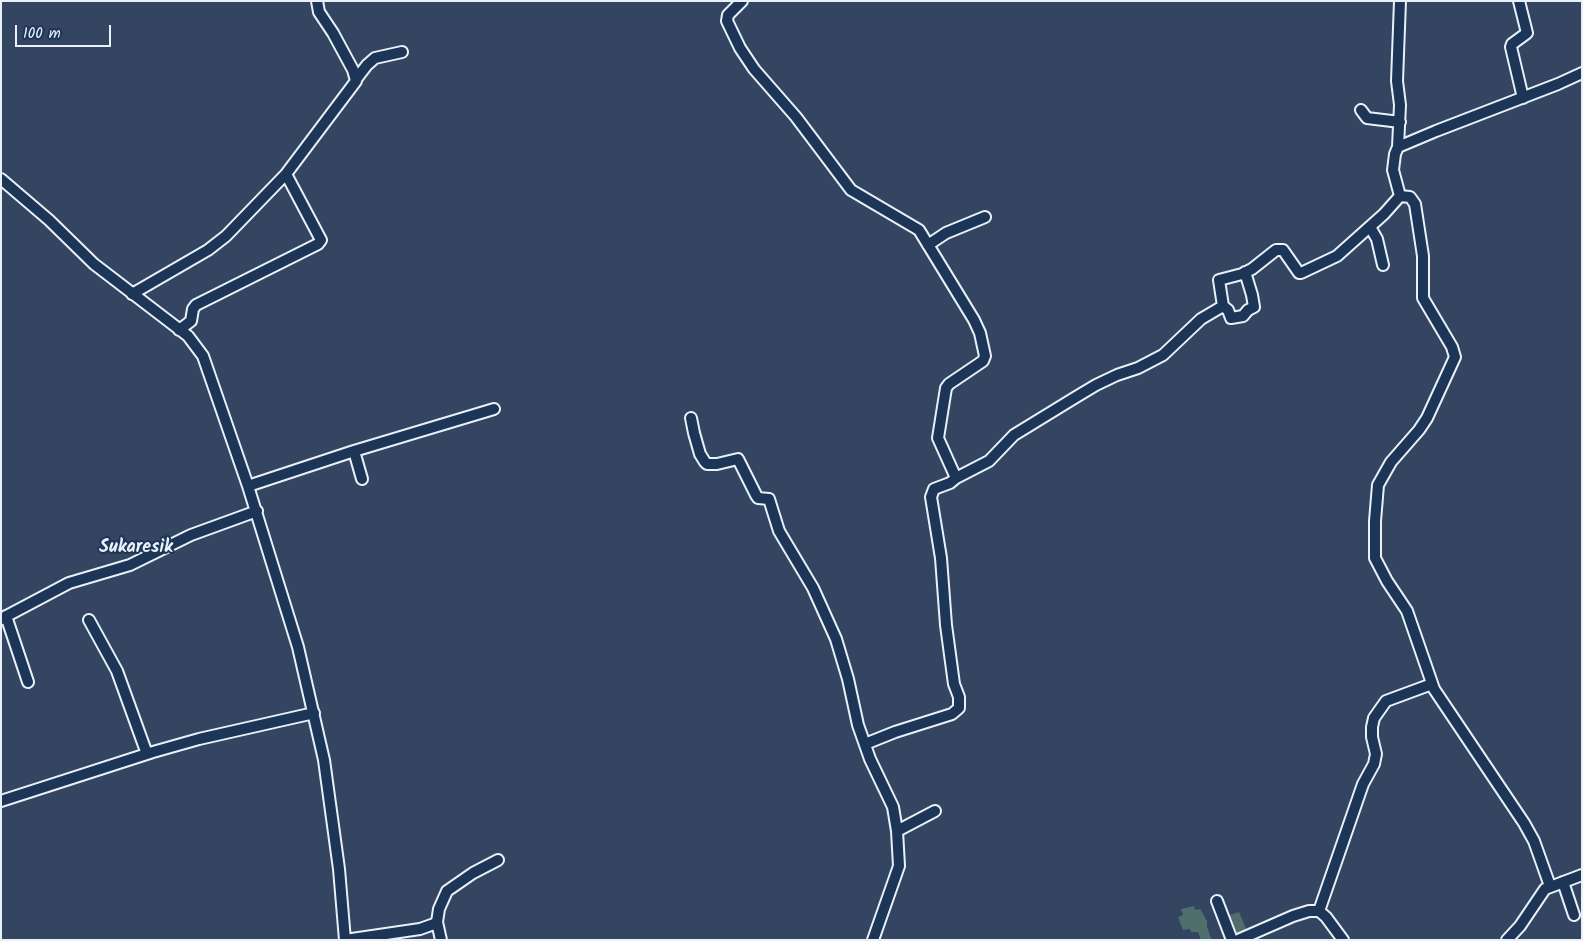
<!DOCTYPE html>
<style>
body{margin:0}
#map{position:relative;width:1583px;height:941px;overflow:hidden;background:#344562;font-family:Kalam,sans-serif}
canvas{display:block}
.frame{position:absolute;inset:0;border:2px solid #e8f1f8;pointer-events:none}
.scale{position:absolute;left:15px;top:25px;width:96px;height:22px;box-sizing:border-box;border:2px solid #e8f1f8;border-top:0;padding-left:6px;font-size:15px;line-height:18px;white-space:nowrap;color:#e8f1f8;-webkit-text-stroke:4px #1d3557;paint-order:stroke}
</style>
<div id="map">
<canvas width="1583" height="941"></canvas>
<div class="frame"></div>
<div class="scale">100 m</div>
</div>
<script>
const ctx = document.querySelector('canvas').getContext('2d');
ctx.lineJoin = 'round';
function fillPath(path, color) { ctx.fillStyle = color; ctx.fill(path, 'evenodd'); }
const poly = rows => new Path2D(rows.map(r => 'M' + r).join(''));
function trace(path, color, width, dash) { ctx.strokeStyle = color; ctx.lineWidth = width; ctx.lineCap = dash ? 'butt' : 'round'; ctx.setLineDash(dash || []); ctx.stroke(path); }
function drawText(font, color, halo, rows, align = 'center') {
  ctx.font = font + ' Kalam,sans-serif'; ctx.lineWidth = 4; ctx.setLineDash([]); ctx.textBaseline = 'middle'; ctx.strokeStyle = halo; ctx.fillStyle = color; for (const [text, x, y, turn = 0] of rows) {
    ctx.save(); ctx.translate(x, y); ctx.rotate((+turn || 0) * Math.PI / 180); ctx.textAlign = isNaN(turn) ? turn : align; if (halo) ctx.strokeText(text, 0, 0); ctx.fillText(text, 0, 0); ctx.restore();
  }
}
const green = poly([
 [1194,906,1195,910,1200,909,1202,912,1207,921,1207,927,1211,938,1214,940,1201,940,1198,932,1191,932,1190,929,1183,930,1178,917,1183,915,1181,909],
 [1239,912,1247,931,1238,935,1230,915]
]);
const minor = poly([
 [742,1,728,15,727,21,740,48,754,69,796,117,851,190,919,230,974,320,980,333,985,356,983,361,949,384,946,388,938,438,956,478,950,483,934,489,931,497,941,558,946,625,954,684,959,697,959,708,952,714,895,732,865,744],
 [1519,1,1527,33,1512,44,1511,47,1523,98],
 [357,78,367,65,375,58,402,52],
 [1361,110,1367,118,1400,122],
 [1398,147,1400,105,1397,81,1400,1],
 [1,179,49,220,94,264,188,336,203,356,248,486,298,647,324,760,339,869,345,940,420,929,434,924,437,922,439,909,447,891,473,873,498,860],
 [1400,196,1410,197,1415,204,1423,256,1423,298,1452,347,1455,357,1427,418,1419,430,1391,462,1378,485,1375,521,1375,558,1387,581,1407,611,1434,689,1524,823,1534,841,1550,886],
 [1370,227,1377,239,1383,265],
 [928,245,946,233,985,217],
 [132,294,208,250,226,236,286,174,356,81,353,70,333,33,319,12,317,1],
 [1223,306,1228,310,1231,318,1243,316,1248,310,1254,307,1252,295,1245,272],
 [179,330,191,321,193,309,196,305,318,244,321,240,286,174],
 [691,418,694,433,700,454,705,462,707,464,717,464,738,459,756,495,758,498,769,499,779,531,813,588,836,639,848,679,858,725,870,759,893,807,897,831,899,866,873,940],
 [354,451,362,479],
 [956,478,989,461,1014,435,1076,397,1096,385,1117,375,1138,368,1163,355,1201,319,1223,306,1219,280,1242,274,1252,269,1276,250,1283,250,1299,273,1301,273,1337,256,1384,214,1400,196,1393,170,1395,154,1398,147,1436,131,1558,84,1582,73],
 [248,486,354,451,494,409],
 [6,616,28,682],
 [1,619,69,583,130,565,191,535,257,511],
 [89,620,117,671,147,754],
 [1,801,153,752,199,739,314,713],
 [897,831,935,811],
 [1563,882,1574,915],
 [1217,901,1232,940],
 [1319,911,1363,784,1374,764,1376,754,1372,737,1372,727,1374,718,1386,701,1432,684],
 [437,922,441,940],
 [1238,940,1293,916,1309,911,1319,911,1326,917,1343,940],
 [1507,940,1520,926,1545,889,1582,875]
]);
const quarterNames = [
 ["Sukaresik",136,549]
];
fillPath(green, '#506e6c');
trace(minor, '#e8f1f8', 14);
trace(minor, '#1d3557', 10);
drawText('bold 18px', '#e8f1f8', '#1d3557', quarterNames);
</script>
